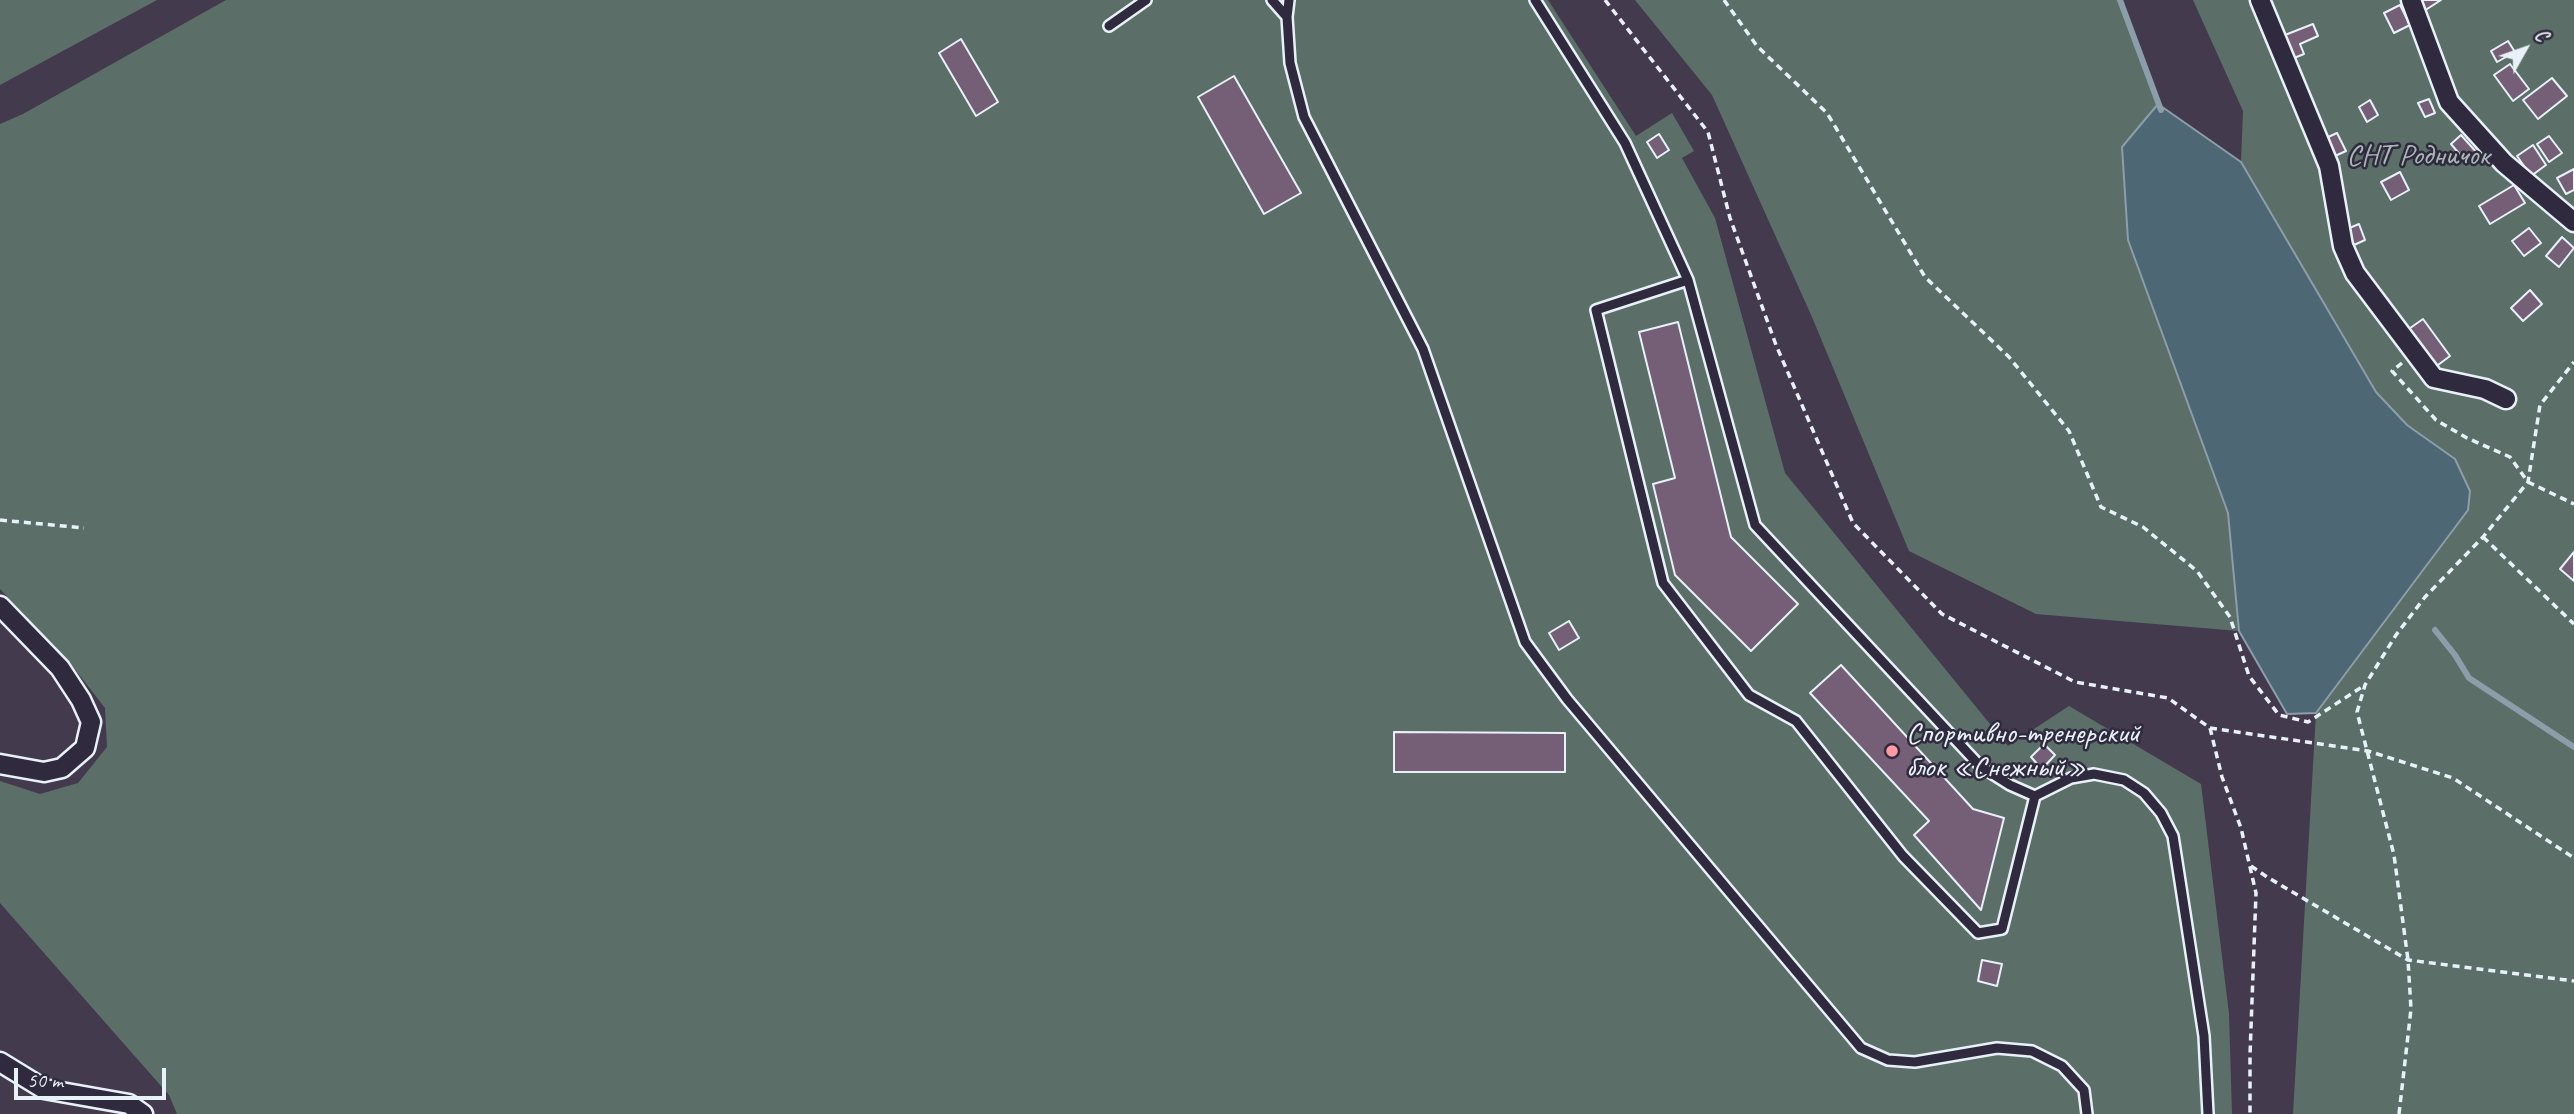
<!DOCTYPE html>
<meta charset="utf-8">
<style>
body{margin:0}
#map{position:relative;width:2574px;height:1114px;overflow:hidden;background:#443a4e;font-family:Caveat,sans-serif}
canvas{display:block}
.north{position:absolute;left:2490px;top:14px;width:70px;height:70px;-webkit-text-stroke:5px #2f2a3d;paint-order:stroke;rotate:50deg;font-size:19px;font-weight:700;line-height:28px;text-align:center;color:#e8f1f8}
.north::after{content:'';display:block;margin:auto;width:24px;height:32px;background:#e8f1f8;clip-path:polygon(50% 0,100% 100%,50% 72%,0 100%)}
.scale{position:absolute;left:14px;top:1068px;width:152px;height:32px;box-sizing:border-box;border:4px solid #e8f1f8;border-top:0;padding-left:9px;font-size:21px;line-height:24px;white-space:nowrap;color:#e8f1f8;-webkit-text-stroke:5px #2f2a3d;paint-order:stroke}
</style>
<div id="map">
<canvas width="2574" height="1114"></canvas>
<div class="north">С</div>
<div class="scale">50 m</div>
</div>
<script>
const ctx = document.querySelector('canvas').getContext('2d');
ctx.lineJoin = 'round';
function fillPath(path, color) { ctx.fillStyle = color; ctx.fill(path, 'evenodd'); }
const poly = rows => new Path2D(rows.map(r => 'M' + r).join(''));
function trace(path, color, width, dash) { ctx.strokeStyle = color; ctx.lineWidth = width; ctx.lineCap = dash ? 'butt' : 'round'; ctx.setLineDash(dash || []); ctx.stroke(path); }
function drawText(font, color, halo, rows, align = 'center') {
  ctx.font = font + ' Caveat,sans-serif'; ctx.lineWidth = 5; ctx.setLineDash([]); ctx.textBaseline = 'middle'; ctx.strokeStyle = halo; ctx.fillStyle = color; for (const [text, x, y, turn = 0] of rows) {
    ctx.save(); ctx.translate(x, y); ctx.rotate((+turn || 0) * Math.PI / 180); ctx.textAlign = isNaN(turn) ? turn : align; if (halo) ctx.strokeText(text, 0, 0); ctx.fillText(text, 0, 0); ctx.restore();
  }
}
const green = poly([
 [0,0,157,0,0,85],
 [226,0,1548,0,1636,136,1672,113,1694,151,1682,158,1715,218,1785,473,2008,746,2069,706,2201,784,2229,1014,2232,1114,177,1114,169,1095,0,903,0,781,40,794,78,783,107,747,105,708,70,663,0,589,0,124,23,114],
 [1635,0,2120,0,2158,104,2122,147,2128,240,2228,513,2239,631,2036,614,1909,551,1812,317,1712,95],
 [2193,0,2574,0,2574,1114,2293,1114,2316,713,2468,510,2470,491,2455,459,2407,425,2376,392,2241,162,2243,111]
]);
const water = poly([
 [2158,104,2241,162,2376,392,2407,425,2455,459,2470,491,2468,510,2316,713,2287,714,2239,631,2228,513,2128,240,2122,147,2158,104]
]);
const stream = poly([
 [2120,0,2161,110],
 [2435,630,2455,655,2469,678,2574,747]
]);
const building = poly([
 [2418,0,2441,0,2424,11,2418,0],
 [2400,5,2410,25,2394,33,2384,13,2400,5],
 [2313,24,2318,36,2300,44,2304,54,2294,58,2285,35,2313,24],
 [961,39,998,102,976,116,939,53,961,39],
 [2508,41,2515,52,2497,62,2491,51,2508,41],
 [2510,64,2529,89,2513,101,2494,75,2510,64],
 [1234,76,1301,193,1264,214,1198,97,1234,76],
 [2552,78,2567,96,2538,119,2523,100,2552,78],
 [2429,99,2435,113,2425,117,2418,103,2429,99],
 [2370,100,2378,115,2367,122,2359,107,2370,100],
 [2337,133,2346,151,2335,156,2326,138,2337,133],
 [1659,134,1669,150,1657,158,1647,142,1659,134],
 [2461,135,2478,154,2467,163,2451,144,2461,135],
 [2549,136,2562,153,2549,162,2537,144,2549,136],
 [2533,145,2546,165,2531,176,2517,156,2533,145],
 [2574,169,2574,190,2566,194,2557,178,2574,169],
 [2400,172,2409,190,2391,200,2381,182,2400,172],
 [2514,185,2525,203,2490,224,2479,206,2514,185],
 [2359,224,2365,240,2354,245,2347,229,2359,224],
 [2529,228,2541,243,2524,256,2512,241,2529,228],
 [2562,237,2574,248,2559,267,2546,256,2562,237],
 [2530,290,2542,304,2523,321,2511,308,2530,290],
 [2423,319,2450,356,2434,368,2406,331,2423,319],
 [1678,322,1731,537,1798,604,1751,651,1675,575,1653,484,1675,478,1639,332,1678,322],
 [2574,552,2574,581,2560,569,2574,552],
 [1569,621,1579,638,1559,650,1549,633,1569,621],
 [1841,665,1973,809,2004,818,1981,910,1914,835,1929,821,1810,693,1841,665],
 [1394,732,1565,733,1565,772,1394,772,1394,732],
 [2044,744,2055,755,2042,769,2031,757,2044,744],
 [1982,960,2002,964,1997,986,1978,981,1982,960]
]);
const path = poly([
 [1605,0,1708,132,1730,218,1776,345,1853,523,1942,614,2075,682,2168,698,2210,728,2222,777,2241,828,2256,893,2250,1055,2250,1114],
 [1724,0,1757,46,1827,113,1925,277,2009,357,2069,431,2101,507,2143,527,2197,571,2230,617,2249,676,2279,715,2308,722,2365,685],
 [2402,363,2392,371,2436,420,2467,438,2510,457,2528,482,2574,504],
 [0,520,84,528],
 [2483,537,2574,624],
 [2210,728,2368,751,2453,778,2574,858],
 [2251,866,2267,877,2408,960,2574,981],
 [2399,1114,2411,1009,2408,960,2394,855,2357,712,2365,685,2396,635,2425,597,2483,537,2528,482,2540,405,2574,362]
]);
const lane = poly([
 [1272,0,1287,17],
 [1289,0,1287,17,1290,63,1304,117,1423,349,1525,642,1567,699,1861,1048,1888,1060,1915,1062,1997,1048,2032,1051,2062,1066,2084,1090,2087,1114],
 [1535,0,1625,143,1688,280,1755,525,1980,766,2010,785,2035,796,2071,778,2094,774,2124,780,2144,793,2161,813,2173,836,2204,1036,2208,1114],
 [1109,26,1146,0],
 [1688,280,1596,310,1663,583,1749,695,1796,721,1903,856,1978,933,2002,929,2035,796]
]);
const street = poly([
 [2260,0,2329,166,2343,246,2355,273,2434,378,2485,389,2506,399],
 [2411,0,2449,102,2504,163,2574,222],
 [0,606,60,668,81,700,91,722,85,748,62,768,44,772,0,764],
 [0,1062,44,1089,129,1104,143,1114]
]);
const markers = [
 [1892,751,7,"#ff9aa2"]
];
const parkNames = [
 ["СНТ Родничок",2418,156]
];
const poiNames = [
 ["Спортивно-тренерский",1906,734],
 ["блок «Снежный»",1906,768]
];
fillPath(green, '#5b6f68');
fillPath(water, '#4e6775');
trace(water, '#8c9ea9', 2);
trace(stream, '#8c9ea9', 6);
fillPath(building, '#745f77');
trace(building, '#e8f1f8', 2);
trace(lane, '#e8f1f8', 14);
trace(street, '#e8f1f8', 23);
trace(path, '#e8f1f8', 3.5, [7, 5]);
trace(lane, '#2f2a3d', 9);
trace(street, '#2f2a3d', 18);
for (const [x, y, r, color] of markers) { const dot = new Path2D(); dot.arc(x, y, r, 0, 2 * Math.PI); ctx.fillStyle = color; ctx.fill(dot); trace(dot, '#2f2a3d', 2.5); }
drawText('30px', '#a9b6b7', '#2f2a3d', parkNames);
drawText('30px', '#e8f1f8', '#2f2a3d', poiNames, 'left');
</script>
